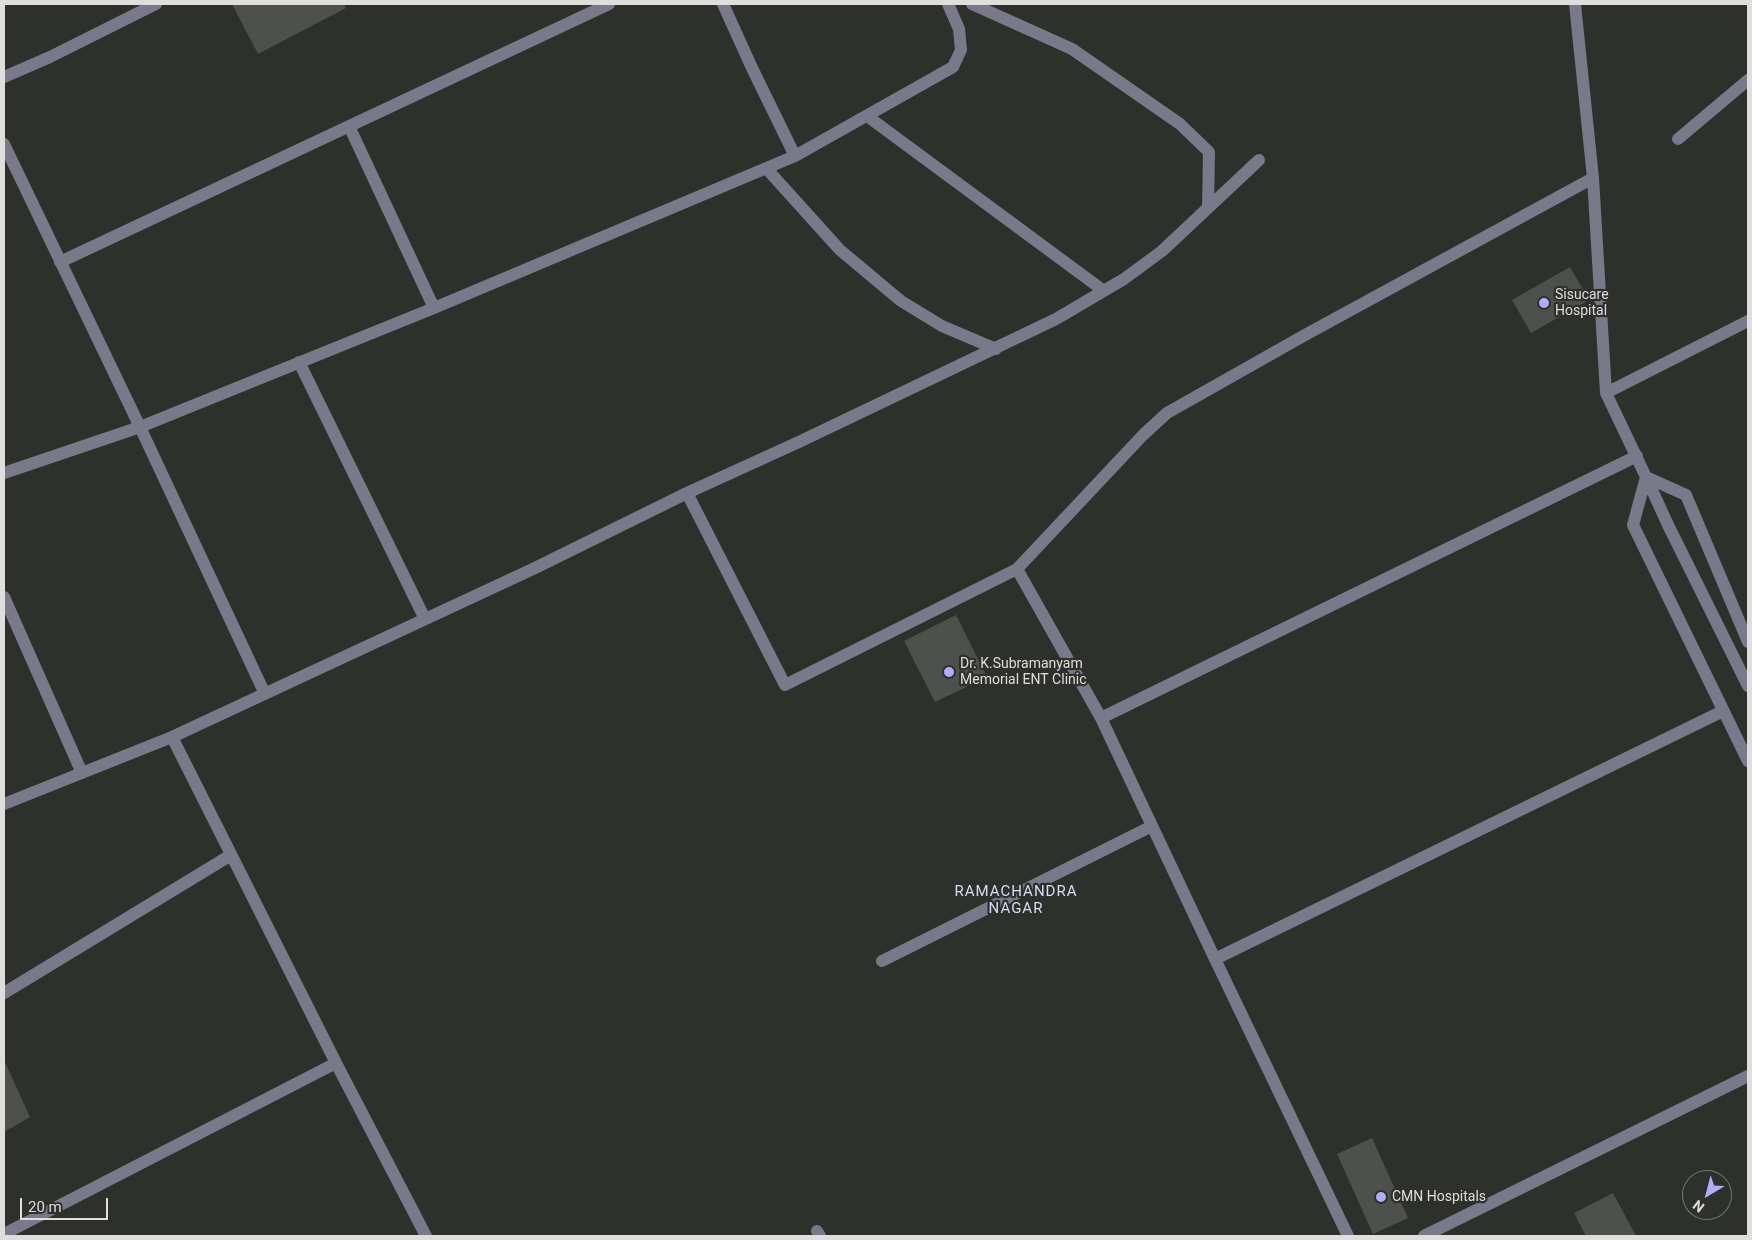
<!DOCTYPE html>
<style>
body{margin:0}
#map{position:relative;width:1752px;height:1240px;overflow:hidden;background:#2e302c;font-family:Roboto,sans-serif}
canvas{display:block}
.frame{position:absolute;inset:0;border:5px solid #dedfdd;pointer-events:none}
.north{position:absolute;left:1682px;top:1170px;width:50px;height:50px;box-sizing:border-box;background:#2e302c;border:1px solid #747673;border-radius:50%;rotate:217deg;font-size:14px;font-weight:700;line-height:20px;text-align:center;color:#dedfdd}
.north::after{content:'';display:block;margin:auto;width:18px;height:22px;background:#b0aefa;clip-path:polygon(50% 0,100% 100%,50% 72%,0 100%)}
.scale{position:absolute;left:20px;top:1198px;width:88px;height:22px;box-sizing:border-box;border:2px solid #dedfdd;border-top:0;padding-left:6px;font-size:15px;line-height:18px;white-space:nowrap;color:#dedfdd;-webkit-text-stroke:4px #2e302c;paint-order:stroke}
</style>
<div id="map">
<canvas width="1752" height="1240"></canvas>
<div class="frame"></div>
<div class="north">N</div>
<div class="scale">20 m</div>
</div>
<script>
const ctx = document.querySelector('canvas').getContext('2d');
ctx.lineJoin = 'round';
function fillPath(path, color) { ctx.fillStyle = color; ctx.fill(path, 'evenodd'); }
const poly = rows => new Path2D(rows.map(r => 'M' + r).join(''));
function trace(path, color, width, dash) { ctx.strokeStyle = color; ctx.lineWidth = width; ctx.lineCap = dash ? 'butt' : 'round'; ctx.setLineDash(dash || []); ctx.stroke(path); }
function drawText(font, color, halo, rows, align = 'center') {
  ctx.font = font + ' Roboto,sans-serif'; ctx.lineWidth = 4.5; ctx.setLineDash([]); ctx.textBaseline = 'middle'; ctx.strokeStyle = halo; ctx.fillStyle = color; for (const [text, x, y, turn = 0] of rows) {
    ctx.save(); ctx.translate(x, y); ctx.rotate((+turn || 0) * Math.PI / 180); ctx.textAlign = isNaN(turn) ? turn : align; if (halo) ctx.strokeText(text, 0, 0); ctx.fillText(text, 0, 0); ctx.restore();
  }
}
const building = poly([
 [232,4,344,4,346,8,258,54],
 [1570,267,1589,300,1531,333,1512,300],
 [956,615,987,677,935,702,904,641],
 [4,1060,30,1117,4,1132],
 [1372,1138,1408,1218,1373,1234,1337,1154],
 [1613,1193,1636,1236,1586,1236,1574,1213]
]);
const minor = poly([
 [723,4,752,68,795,156],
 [972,4,1072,49,1180,124,1209,152,1208,208],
 [1575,4,1593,178,1606,393,1646,477,1686,495,1748,642],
 [4,77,50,57,156,4],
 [867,116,1104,291],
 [349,126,434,308],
 [1678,139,1748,80],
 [4,144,140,427,265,694],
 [766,168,840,250,901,301,942,326,996,349],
 [60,262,609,4],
 [299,362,425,619],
 [1606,393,1748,321],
 [4,473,140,427,434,308,795,156,953,67,961,50,959,29,948,4],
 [1646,477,1633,525,1748,761],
 [1646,477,1669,527,1748,686],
 [687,493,785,685,1017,569],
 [4,597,82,773],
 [1101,718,1637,456],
 [172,737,336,1063,426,1236],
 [4,804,172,737,535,568,687,493,801,441,1056,319,1124,279,1162,251,1259,160],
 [1215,959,1101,718,1017,569,1143,435,1167,413,1305,335,1593,178],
 [882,961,1152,826],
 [4,993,231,855],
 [817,1231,820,1236],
 [4,1234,336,1063],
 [1348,1236,1215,959,1723,711],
 [1424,1236,1748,1076]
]);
const markers = [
 [1544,303,6,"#b0aefa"],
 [949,672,6,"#b0aefa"],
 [1381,1197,6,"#b0aefa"]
];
const poiNames = [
 ["Sisucare",1555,295],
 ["Hospital",1555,311],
 ["Dr. K.Subramanyam",960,664],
 ["Memorial ENT Clinic",960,680],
 ["CMN Hospitals",1392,1197]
];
const neighbourhoodNames = [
 ["RAMACHANDRA",1016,892],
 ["NAGAR",1016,909]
];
fillPath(building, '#4e504c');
trace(minor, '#79798a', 12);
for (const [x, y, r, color] of markers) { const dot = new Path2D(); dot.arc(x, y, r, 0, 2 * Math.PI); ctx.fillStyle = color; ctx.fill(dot); trace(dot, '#2e302c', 2); }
drawText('14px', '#dedfdd', '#2e302c', poiNames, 'left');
ctx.letterSpacing = '1px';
drawText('15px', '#dbdbf9', '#2e302c', neighbourhoodNames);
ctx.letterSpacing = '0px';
</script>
